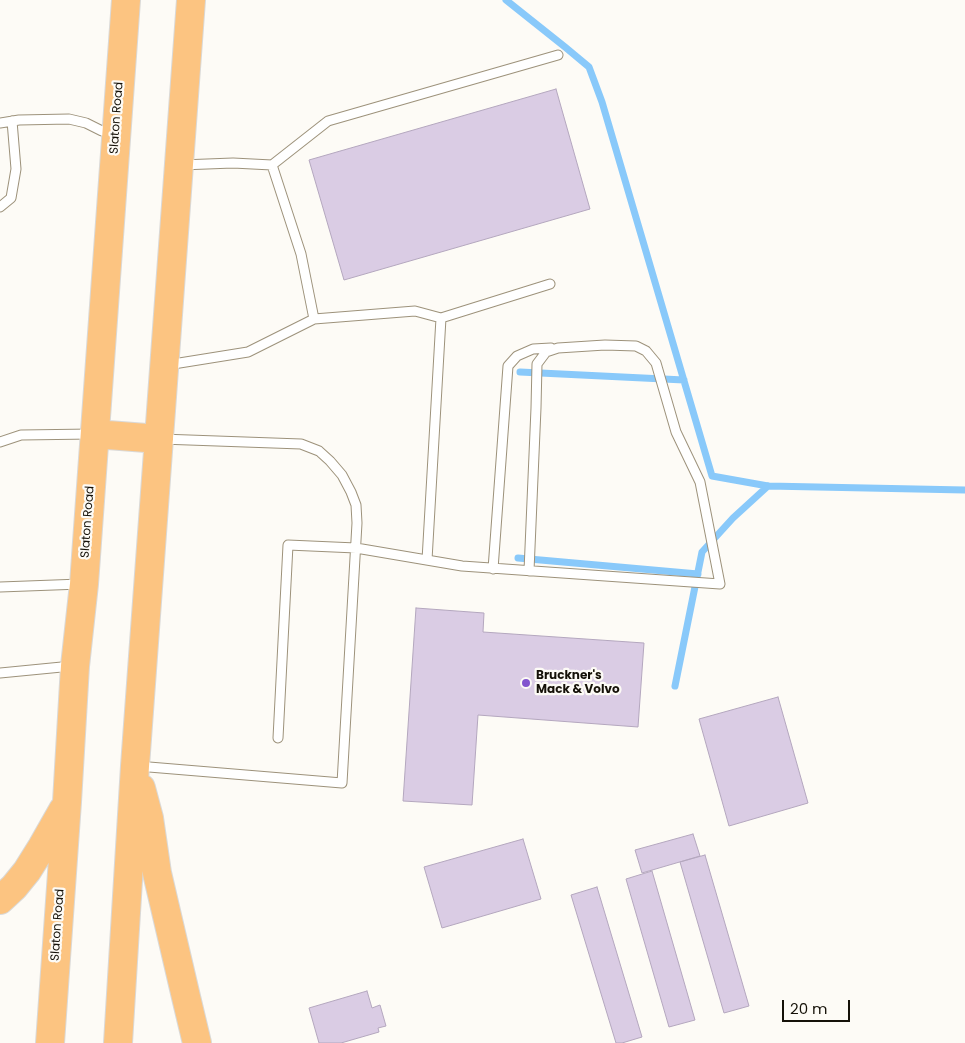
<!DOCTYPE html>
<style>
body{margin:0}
#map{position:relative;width:965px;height:1043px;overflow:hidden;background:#fdfbf6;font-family:Poppins,sans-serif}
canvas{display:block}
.scale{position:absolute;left:782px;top:1000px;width:68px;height:22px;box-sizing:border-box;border:2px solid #151108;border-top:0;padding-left:6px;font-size:15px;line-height:18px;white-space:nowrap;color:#151108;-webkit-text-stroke:4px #fdfbf6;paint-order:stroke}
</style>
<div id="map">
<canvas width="965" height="1043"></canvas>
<div class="scale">20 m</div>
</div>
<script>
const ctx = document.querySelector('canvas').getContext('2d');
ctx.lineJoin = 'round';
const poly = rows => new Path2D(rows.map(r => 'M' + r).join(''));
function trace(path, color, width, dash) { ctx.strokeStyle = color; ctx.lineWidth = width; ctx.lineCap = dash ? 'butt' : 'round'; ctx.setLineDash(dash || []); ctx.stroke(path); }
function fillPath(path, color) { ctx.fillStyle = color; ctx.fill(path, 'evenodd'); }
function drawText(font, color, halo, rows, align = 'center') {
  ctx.font = font + ' Poppins,sans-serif'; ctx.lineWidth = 4.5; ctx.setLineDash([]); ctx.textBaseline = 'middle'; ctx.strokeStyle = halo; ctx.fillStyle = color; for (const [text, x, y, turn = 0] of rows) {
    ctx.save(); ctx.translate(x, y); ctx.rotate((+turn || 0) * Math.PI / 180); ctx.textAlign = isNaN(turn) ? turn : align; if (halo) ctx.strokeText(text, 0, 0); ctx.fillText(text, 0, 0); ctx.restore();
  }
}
const stream = poly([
 [506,0,565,47,589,67,602,102,712,476,768,486,965,490],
 [520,372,684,380],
 [518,558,698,574],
 [675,686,702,552,733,518,768,486]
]);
const building = poly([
 [556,89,590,209,344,280,309,160,556,89],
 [416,608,484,613,483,632,644,643,638,727,478,715,472,805,403,801,416,608],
 [778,697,808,803,729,826,699,719,778,697],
 [693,834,700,856,642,873,635,850,693,834],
 [523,839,541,899,442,928,424,867,523,839],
 [705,855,749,1006,724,1013,680,862,705,855],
 [652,871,695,1020,669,1027,626,879,652,871],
 [597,887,642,1037,622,1043,616,1043,571,895,597,887],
 [367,991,372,1008,380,1005,386,1026,378,1028,379,1032,341,1043,319,1043,309,1008,367,991]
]);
const lane = poly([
 [0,123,19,120,69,119,86,123,102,131,113,132],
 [272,165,328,121,558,55],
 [0,207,11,198,16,169,12,121],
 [314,319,415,311,441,318,550,284],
 [167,365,248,352,314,319,301,254,272,165,233,163,181,165],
 [0,442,21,435,92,434],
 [427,560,441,318],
 [493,569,508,366,517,356,533,349,551,348],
 [0,587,81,584],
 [0,673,72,666],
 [278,738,288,545,356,548,462,566,720,584,700,482,676,432,656,363,646,351,636,346,605,345,558,348,546,352,537,364,536,408,529,571],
 [137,766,342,783,357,523,356,505,351,492,342,475,330,461,319,451,301,444,161,439]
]);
const highway = poly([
 [95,434,159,439],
 [141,788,149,818,157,873,186,997,197,1043],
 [0,900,14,887,27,871,42,847,63,810],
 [50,1043,67,802,75,666,84,584,126,0],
 [118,1043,135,766,191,0]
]);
const markers = [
 [526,683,5,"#8255ce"]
];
const streetNames = [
 ["Slaton Road",117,118,-86],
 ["Slaton Road",88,522,-86],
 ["Slaton Road",58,925,-86]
];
const poiNames = [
 ["Bruckner's",536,676],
 ["Mack & Volvo",536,690]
];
trace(stream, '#89c9fa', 7);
fillPath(building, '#dacce4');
trace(building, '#b4a7be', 1);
trace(lane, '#9d927b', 11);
trace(highway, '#dad9d7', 30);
trace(lane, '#fff', 9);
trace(highway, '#fcc481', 28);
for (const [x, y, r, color] of markers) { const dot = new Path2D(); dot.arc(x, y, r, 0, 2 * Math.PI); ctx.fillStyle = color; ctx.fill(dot); trace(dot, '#fdfbf6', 2); }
drawText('12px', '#151108', '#fdfbf6', streetNames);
drawText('bold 12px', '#151108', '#fdfbf6', poiNames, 'left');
</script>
